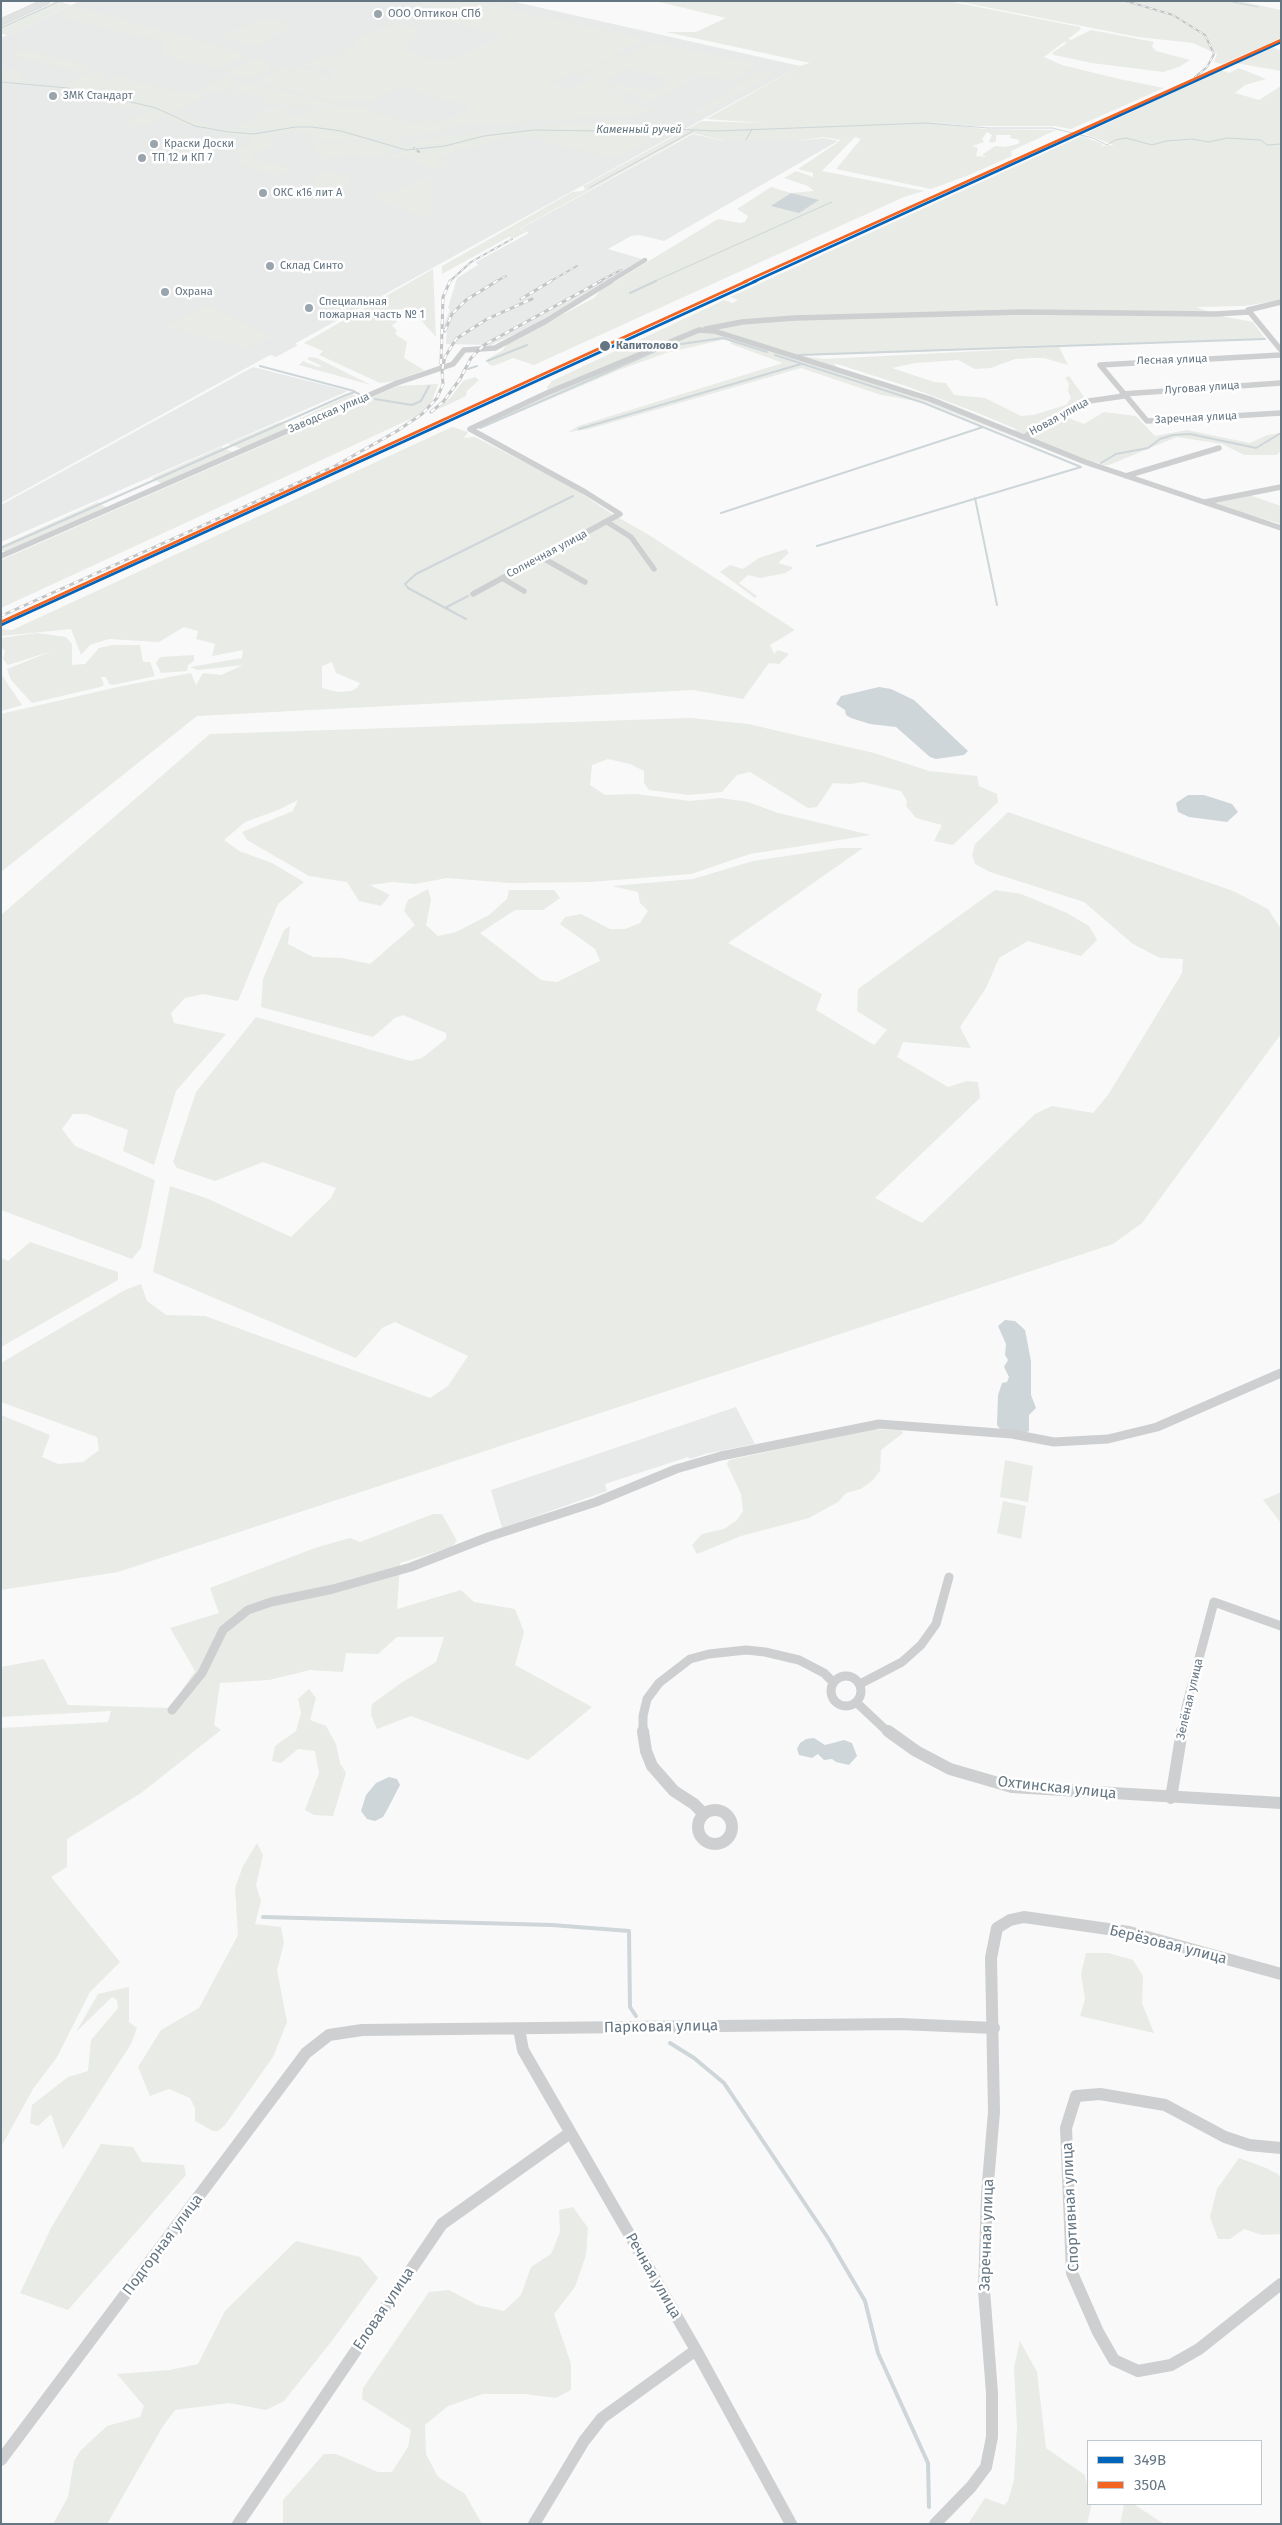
<!DOCTYPE html>
<meta charset="utf-8">
<style>
body{margin:0}
#map{position:relative;width:1282px;height:2525px;overflow:hidden;background:#f9f9f9;font-family:"Fira Sans",sans-serif}
canvas{display:block}
.frame{position:absolute;inset:0;border:2px solid #657683;pointer-events:none}
.legend{position:absolute;left:1087px;top:2440px;width:175px;height:65px;box-sizing:border-box;background:#fff;border:1px solid #c1c8cd;margin:0;padding:6px 9px;list-style:none;font-size:15px;color:#657683}
.legend li{display:flex;align-items:center;gap:10px;height:25px}
.legend b{width:25px;border:1px solid #c1c8cd}
</style>
<div id="map">
<canvas width="1282" height="2525"></canvas>
<div class="frame"></div>
<ul class="legend">
<li><b style="height:6px;background:#0065bd"></b>349В</li>
<li><b style="height:6px;background:#f26522"></b>350А</li>
</ul>
</div>
<script>
const ctx = document.querySelector('canvas').getContext('2d');
ctx.lineJoin = 'round';
function fillPath(path, color) { ctx.fillStyle = color; ctx.fill(path, 'evenodd'); }
const poly = rows => new Path2D(rows.map(r => 'M' + r).join(''));
function trace(path, color, width, dash) { ctx.strokeStyle = color; ctx.lineWidth = width; ctx.lineCap = dash ? 'butt' : 'round'; ctx.setLineDash(dash || []); ctx.stroke(path); }
function drawText(font, color, halo, rows, align = 'center') {
  ctx.font = font + ' "Fira Sans",sans-serif'; ctx.lineWidth = 5; ctx.setLineDash([]); ctx.textBaseline = 'middle'; ctx.strokeStyle = halo; ctx.fillStyle = color; for (const [text, x, y, turn = 0] of rows) {
    ctx.save(); ctx.translate(x, y); ctx.rotate((+turn || 0) * Math.PI / 180); ctx.textAlign = isNaN(turn) ? turn : align; if (halo) ctx.strokeText(text, 0, 0); ctx.fillText(text, 0, 0); ctx.restore();
  }
}
const built = poly([
 [80,1,511,1,800,66,296,343,295,344,298,345,276,357,270,355,1,503,1,38],
 [693,134,723,141,799,141,824,138,838,141,664,241,639,235,631,236,608,249,642,259,543,321,491,345,446,344,447,329,442,329,450,310,448,308,457,278,478,265,476,262,529,233,520,229],
 [253,367,348,391,1,542,1,505],
 [736,1407,755,1444,705,1454,690,1459,688,1457,605,1484,607,1491,502,1528,491,1490]
]);
const green = poly([
 [57,1,65,1,63,3,71,5,8,35,1,34,1,26],
 [438,1,474,1,645,39,580,74,572,72,550,83,571,88,594,77,583,74,652,42,755,63,756,65,731,81,695,75,687,83,653,102,639,101,646,96,621,92,612,83,654,91,671,79,627,69,604,81,626,103,655,111,647,114,492,124,467,123,418,136,423,129,471,109,465,105,400,87,371,101,333,101,255,81,290,65,295,66,286,72,299,69,314,70,335,81,330,73,336,68,330,66,298,68,328,54,339,55,344,52,337,50,357,46,355,42,359,38,396,23,422,30,406,49,428,58,446,61,505,36,437,19,442,15,437,9,426,6],
 [655,1,948,1,1080,27,1081,29,1068,39,1071,40,1091,30,1154,42,1152,46,1156,51,1190,60,1179,67,1163,72,1092,63,1054,55,1052,53,1067,43,1064,42,1044,57,1062,65,1119,79,1164,88,1071,129,1055,126,972,126,928,122,984,129,1056,130,1011,151,1012,156,969,175,931,189,836,169,861,139,855,137,822,171,924,191,904,197,534,365,513,358,493,366,488,364,488,359,503,350,507,344,594,298,601,290,718,219,739,223,745,222,748,216,737,209,771,187,791,193,814,191,808,186,784,178,796,171,813,177,813,173,798,169,841,140,823,137,799,141,724,141,693,133,519,229,526,232,515,238,509,237,442,274,442,266,572,192,582,191,585,189,583,186,702,121,765,123,706,119,800,66,810,63,666,32,696,32,726,18],
 [987,132,992,135,989,141,991,143,996,141,996,135,1011,135,1010,138,1020,140,1018,144,1005,147,995,146,982,155,987,157,976,156,978,148,972,146,984,142,982,139],
 [955,1,1240,1,1281,10,1281,38,1222,64,1214,62,1217,54,1193,43,1138,37],
 [76,7,182,35,248,55,217,68,185,62,165,55,163,46,166,43,57,16],
 [267,18,295,25,256,46,216,37],
 [1272,47,1281,51,1281,71,1236,63],
 [24,49,52,57,93,67,79,74,70,69,7,55],
 [260,58,264,58,266,66,275,67,250,79,222,72],
 [765,68,765,72,774,70,767,78,699,115,692,116,692,113,725,95,727,90],
 [1239,68,1266,79,1245,85,1235,93,1259,100,1281,86,1281,300,1244,306,1196,307,1221,316,1253,322,1265,339,802,356,824,359,1059,347,1068,365,1044,358,1032,358,1015,359,991,368,975,369,958,360,915,363,892,368,934,382,946,383,954,395,985,398,1021,416,1033,415,1066,405,1071,398,1068,391,1069,383,1065,378,1069,376,1087,401,1063,416,1084,424,1104,412,1136,416,1155,436,1187,430,1250,443,1267,435,1281,433,1281,451,1276,455,1244,455,1222,444,1177,437,1109,465,1103,465,1096,462,1089,464,1012,432,1016,429,978,413,906,386,834,363,840,373,929,400,1075,461,928,403,881,395,801,368,589,429,569,432,578,426,783,363,731,344,730,341,734,338,720,333,726,339,666,353,619,370,482,428,479,427,548,391,547,387,552,381,724,300,733,303,738,300,730,297,1082,136,1103,144,1101,146,1114,145,1085,134,1221,70,1229,73],
 [8,69,23,72,25,74,20,77,25,81,43,86,63,86,69,82,101,69,106,70,94,78,103,78,106,81,122,76,130,80,176,91,197,91,208,96,143,126,136,126,126,124,134,118,148,114,149,111,117,106,110,103,111,100,89,94,27,85,1,84,1,71],
 [226,77,241,82,217,93,197,89],
 [248,82,330,103,369,104,296,106,267,104,263,102,267,98,236,92,228,96,224,95],
 [366,106,373,112,404,122,440,121,424,127,416,136,302,144,320,138,308,133,296,132,276,134,270,138,277,143,249,158,291,169,279,176,237,164,242,155,231,152,254,141,251,139,168,120,179,115,217,128,256,132,263,131,238,127,242,123,253,121,251,118,269,108,289,108,287,113,291,117,300,117,322,107],
 [625,121,628,126,653,132,656,135,632,150,615,158,559,146,547,143,541,138,528,136,507,137,477,147,460,148,439,159,450,163,438,169,425,167,410,158,383,159,418,141,431,138,596,122],
 [390,140,400,140,404,144,380,157,349,154,322,159,300,167,320,156,318,152,311,150,320,145],
 [323,172,346,174,352,184,345,189,341,190,339,186,328,188,323,190,322,196,313,197,297,193,295,190,301,185,314,181,318,174],
 [430,176,434,213,433,217,430,219,375,199,376,195,381,193,398,190],
 [433,269,436,337,419,318,408,311,401,309,392,312,397,322,392,325,397,331,395,334,407,342,404,358,424,370,395,381,380,383,319,355,323,351,304,343],
 [209,306,271,337,271,338,247,349,166,326],
 [310,357,317,358,371,385,299,365,303,361,318,367,322,366,307,359],
 [475,377,479,380,467,391,466,396,437,410,451,397,463,381],
 [438,384,432,401,419,415,1,608,1,560,398,386],
 [351,394,359,397,303,422,299,419],
 [280,422,290,427,288,429,242,449,228,444],
 [452,427,468,432,464,438,475,437,569,485,612,514,649,535,795,630,770,645,774,654,778,650,789,654,779,664,769,663,743,699,693,690,197,716,1,872,1,714,122,686,191,673,196,685,203,673,221,675,243,665,198,670,190,667,242,658,243,650,212,656,215,644,196,639,198,631,184,627,159,642,109,639,90,645,81,655,71,629,1,636,1,629,12,630],
 [332,662,336,673,360,683,357,688,351,691,338,692,322,688,322,666],
 [221,447,233,452,162,484,152,478],
 [1246,494,1281,506,1281,524,1209,503],
 [98,502,107,508,9,551,1,551,1,546],
 [786,549,789,553,778,563,792,567,792,569,785,573,761,578,748,575,739,583,757,596,755,598,720,572,730,565,743,569,759,558],
 [37,633,66,637,72,644,72,665,85,664,99,648,113,645,140,645,143,662,150,662,155,676,113,685,109,684,106,677,101,677,104,685,100,687,32,703,11,680,7,669,52,651,8,665,3,659,5,651,1,647,1,638],
 [194,655,194,661,188,665,187,671,161,673,156,663,160,657],
 [1,674,22,705,1,711],
 [691,718,748,724,874,753,929,771,977,776,979,786,997,794,998,802,953,845,934,841,942,825,916,818,906,806,907,801,901,791,863,782,851,784,833,783,817,807,808,808,750,772,737,775,722,792,689,795,649,790,644,783,644,771,630,764,608,759,592,765,590,785,605,795,636,794,690,801,721,798,748,802,778,813,871,835,750,854,691,874,591,882,510,883,447,878,415,884,393,882,370,885,390,895,381,906,359,901,347,882,309,876,247,840,242,832,293,811,298,800,278,810,245,822,224,840,239,851,272,863,304,882,278,904,238,1001,203,994,185,998,171,1013,174,1023,226,1034,176,1091,154,1165,123,1151,128,1130,86,1114,73,1114,62,1129,75,1146,155,1180,141,1248,132,1259,1,1210,1,915,210,734],
 [1008,812,1233,891,1268,909,1281,929,1281,1034,1142,1223,1113,1244,118,1572,1,1590,1,1415,50,1435,42,1457,58,1464,83,1462,99,1450,97,1437,1,1402,1,1363,125,1290,141,1284,147,1301,166,1315,205,1316,430,1398,448,1386,468,1356,395,1322,382,1328,356,1358,153,1272,170,1186,206,1198,291,1237,331,1198,336,1188,263,1162,215,1181,177,1168,173,1162,196,1092,256,1017,410,1061,422,1058,446,1039,446,1033,403,1015,395,1018,373,1037,261,1007,263,979,284,930,290,926,288,944,313,957,342,958,370,964,415,925,404,911,408,900,428,889,431,900,426,925,438,936,456,932,489,915,507,899,509,890,554,890,560,898,543,910,515,910,480,933,541,980,557,982,600,961,595,949,560,924,565,917,581,914,610,929,625,929,640,923,648,911,640,903,638,892,612,886,693,879,753,861,839,848,863,848,728,943,822,994,816,1010,874,1045,887,1030,857,1011,858,989,995,890,1021,894,1067,913,1089,926,1097,940,1081,956,1028,941,999,958,986,988,960,1027,971,1048,903,1042,897,1057,948,1087,967,1081,978,1082,980,1098,875,1198,922,1223,1035,1114,1052,1106,1093,1113,1108,1095,1182,973,1183,959,1160,958,1133,944,1084,902,990,872,975,864,972,855,975,844],
 [30,1242,118,1272,118,1280,1,1347,1,1258,8,1261],
 [874,1429,901,1430,903,1433,881,1450,880,1471,873,1480,861,1489,846,1493,838,1502,809,1518,741,1536,697,1554,692,1545,702,1534,724,1529,737,1520,743,1511,741,1494,727,1464,729,1460],
 [1005,1460,1033,1466,1028,1502,1000,1497],
 [1281,1492,1281,1523,1263,1500],
 [1003,1501,1026,1506,1021,1539,997,1533],
 [433,1514,442,1514,457,1541,451,1547,400,1563,397,1609,461,1590,474,1602,515,1609,524,1632,515,1665,592,1707,528,1760,411,1716,377,1729,371,1715,372,1704,401,1683,436,1662,444,1637,397,1637,378,1654,346,1653,343,1672,310,1670,269,1680,220,1683,214,1725,221,1730,141,1793,67,1839,67,1867,51,1877,120,1962,90,1992,57,2057,33,2089,1,2147,1,1728,108,1722,111,1711,1,1717,1,1667,44,1659,68,1705,170,1708,195,1671,170,1628,219,1613,210,1588,315,1548,350,1538,360,1542],
 [309,1689,316,1698,310,1720,326,1726,336,1744,340,1763,346,1773,333,1816,314,1815,305,1810,319,1773,315,1751,298,1749,281,1763,272,1761,275,1746,296,1731,301,1713,298,1699],
 [257,1843,263,1855,256,1885,261,1901,255,1924,281,1927,284,1943,277,1970,287,2022,273,2057,225,2125,218,2131,213,2131,195,2121,195,2108,190,2098,169,2089,150,2096,138,2067,161,2030,199,2008,238,1935,235,1888,243,1866],
 [1086,1953,1108,1953,1133,1960,1143,1976,1142,2003,1154,2033,1080,2016,1085,1999,1081,1974],
 [129,1987,129,2022,137,2028,131,2044,63,2149,51,2114,38,2126,30,2123,32,2105,68,2077,88,2071,91,2040,118,2008,117,2000,112,1997,76,2032,98,1994],
 [101,2144,133,2147,142,2162,184,2165,186,2175,68,2310,20,2293,51,2228],
 [1239,2158,1266,2168,1278,2174,1281,2178,1281,2234,1262,2235,1244,2229,1230,2239,1218,2239,1210,2217,1217,2189],
 [573,2207,588,2228,586,2255,575,2287,554,2314,571,2364,571,2390,556,2398,525,2394,483,2394,448,2406,425,2425,426,2454,438,2477,465,2494,482,2524,283,2524,283,2500,324,2454,336,2454,378,2472,392,2472,408,2447,411,2430,362,2399,363,2388,429,2292,449,2290,477,2305,504,2311,521,2295,531,2267,551,2254,560,2232,559,2210],
 [296,2241,360,2257,378,2278,331,2342,284,2401,266,2410,229,2403,175,2410,163,2426,107,2524,53,2524,68,2497,74,2461,81,2450,107,2426,140,2417,144,2406,117,2374,170,2370,198,2364,225,2311],
 [1020,2341,1037,2372,1046,2448,1085,2475,1091,2507,1087,2524,968,2524,985,2498,1004,2505,1008,2501,1014,2480,1017,2427,1014,2367],
 [1135,2505,1164,2524,1120,2524,1124,2505]
]);
const water = poly([
 [791,193,819,200,799,213,771,206],
 [879,687,891,689,914,700,968,751,964,755,936,759,930,757,896,727,870,724,851,718,846,715,845,710,836,704,841,696],
 [1188,795,1204,795,1232,804,1238,812,1227,822,1189,817,1178,812,1176,803],
 [1005,1320,1015,1321,1025,1330,1031,1361,1031,1395,1036,1408,1029,1415,1029,1431,1025,1433,1001,1430,997,1425,998,1395,1002,1383,1007,1382,1009,1377,1004,1367,1008,1360,1005,1355,1006,1344,998,1326],
 [814,1738,825,1745,844,1740,852,1743,857,1756,849,1765,836,1762,832,1759,824,1760,818,1754,812,1758,799,1755,797,1749,800,1743,806,1739],
 [389,1777,397,1779,400,1785,387,1810,383,1817,375,1821,367,1819,361,1811,366,1795,376,1783]
]);
const streamFar2 = poly([
 [1228,1,1258,7],
 [1,28,60,1],
 [1,82,68,88,101,95,156,108,195,126,229,132,254,134,295,127,312,127,341,131,406,150,445,146,484,136,534,130,662,132],
 [672,129,717,131,926,123,988,128,1052,128,1093,138,1107,145,1115,140,1126,138,1152,145,1166,141,1192,139,1209,142,1227,138,1261,140,1267,145,1281,144],
 [746,140,752,129],
 [589,188,693,131],
 [653,282,832,202]
]);
const streamFar1 = poly([
 [630,293,656,281],
 [775,355,924,403,1081,467,817,546],
 [799,355,1265,339],
 [487,361,527,345],
 [260,366,354,391],
 [468,369,477,366],
 [375,399,412,405,421,401,429,386],
 [480,428,667,346,723,338,767,352],
 [579,429,801,364],
 [1101,463,1116,454,1148,448,1160,439,1173,435,1190,434,1256,448,1281,433],
 [975,498,997,605],
 [721,513,983,427],
 [1,548,346,395,355,392,359,394],
 [445,608,468,596],
 [466,619,408,588,405,584,416,574,573,496]
]);
const stream = poly([
 [263,1917,552,1925,629,1931,630,2007,636,2016],
 [670,2043,694,2058,724,2083,828,2238,865,2301,878,2353,928,2463,929,2507]
]);
const minorFar3 = poly([
 [609,282,645,260]
]);
const minorFar2 = poly([
 [1281,302,1248,310,1281,350],
 [706,329,742,322,794,318,1022,312,1215,314,1249,312],
 [1281,355,1100,365,1147,421,1281,413],
 [1122,394,1281,383],
 [1024,437,1082,402,1124,396],
 [1126,476,1219,448],
 [1205,502,1281,487],
 [607,522,631,537,654,569],
 [1,556,397,383,453,364,464,350,495,348,546,321,611,281],
 [541,557,585,582],
 [502,578,524,591],
 [473,594,620,514,585,492,470,429,547,393,699,330,714,331,930,399,1085,462,1281,528]
]);
const minorFar1 = poly([
 '831 1691a15 15 0 1 1 30 0a15 15 0 1 1-30 0Z',
 [860,1684,902,1662,921,1645,936,1624,949,1577],
 [856,1702,889,1733],
 [172,1710,202,1673,223,1630,248,1610,271,1602,333,1589,411,1567,488,1537,596,1502,676,1469,721,1456,879,1424,1012,1434,1054,1442,1108,1439,1157,1427,1281,1373],
 [643,1733,643,1716,647,1699,659,1683,690,1659,709,1654,746,1650,765,1652,799,1660,824,1673,833,1682],
 [1182,1733,1186,1707,1214,1602,1281,1626]
]);
const minor = poly([
 [643,1731,646,1751,652,1766,674,1791,694,1804,704,1814],
 [888,1731,916,1751,950,1769,1012,1787,1281,1803],
 [1171,1798,1182,1731],
 '698 1827a17 17 0 1 1 34 0a17 17 0 1 1-34 0Z',
 [519,2029,523,2050,696,2350,791,2524],
 [1281,2148,1249,2145,1225,2137,1165,2105,1100,2094,1076,2096,1066,2128,1072,2273,1098,2332,1114,2360,1138,2371,1171,2365,1199,2349,1281,2284],
 [1,2460,306,2053,329,2035,362,2030,900,2024,994,2028],
 [238,2524,442,2224,570,2133],
 [534,2524,584,2441,602,2418,696,2350],
 [935,2524,971,2487,986,2467,992,2437,992,2393,984,2290,987,2194,994,2112,991,1958,997,1928,1010,1920,1024,1917,1129,1932,1281,1974]
]);
const secondary = poly([
 [1,22,47,1]
]);
const railFar1 = poly([
 [1126,1,1173,15,1205,35,1214,54,1207,67,1195,77],
 [414,148,419,152],
 [449,282,471,262,512,239],
 [495,282,506,276],
 [549,282,577,266],
 [598,282,621,270]
]);
const rail = poly([
 [521,299,551,281],
 [445,331,452,314,466,300,497,281],
 [441,364,443,297,450,281],
 [431,412,443,402,460,379,471,358,484,345,601,281],
 [1,616,335,466,397,431,422,414,437,398,443,384,442,371,445,357,456,339,487,319,532,299]
]);
const rail1Far1 = poly([
 [753,282,1281,42]
]);
const rail1 = poly([
 [1,625,756,281]
]);
const rail2Far1 = poly([
 [744,282,1281,40]
]);
const rail2 = poly([
 [1,622,747,281]
]);
const markers = [
 [378,14,5,"#99a4ac"],
 [53,96,5,"#99a4ac"],
 [154,144,5,"#99a4ac"],
 [142,158,5,"#99a4ac"],
 [263,193,5,"#99a4ac"],
 [270,266,5,"#99a4ac"],
 [165,292,5,"#99a4ac"],
 [309,308,5,"#99a4ac"],
 [605,346,6,"#657683"]
];
const farPoinames = [
 ["ООО Оптикон СПб",388,14],
 ["ЗМК Стандарт",63,96],
 ["Краски Доски",164,144],
 ["ТП 12 и КП 7",152,158],
 ["ОКС к16 лит А",273,193],
 ["Склад Синто",280,266],
 ["Охрана",175,292],
 ["Специальная",319,302],
 ["пожарная часть № 1",319,315]
];
const farWaternames = [
 ["Каменный ручей",639,130]
];
const farStopnames = [
 ["Капитолово",616,346]
];
const farStreetnames = [
 ["Лесная улица",1172,360,-2],
 ["Луговая улица",1202,388,-4],
 ["Заводская улица",329,413,-23],
 ["Новая улица",1059,417,-29],
 ["Заречная улица",1196,418,-3],
 ["Солнечная улица",547,554,-28]
];
const streetNames = [
 ["Зелёная улица",1190,1699,-77]
];
const nearStreetnames = [
 ["Охтинская улица",1057,1788,6],
 ["Берёзовая улица",1168,1945,14],
 ["Парковая улица",661,2027,-1],
 ["Спортивная улица",1071,2207,-93],
 ["Заречная улица",987,2235,-88],
 ["Подгорная улица",163,2245,-53],
 ["Речная улица",653,2276,60],
 ["Еловая улица",384,2309,-56]
];
fillPath(built, '#e8e9e9');
fillPath(green, '#e8ebe6');
fillPath(water, '#ced6d9');
trace(streamFar2, '#ced6d9', 1);
trace(streamFar1, '#ced6d9', 2);
trace(stream, '#ced6d9', 4);
trace(secondary, '#d5d6d7', 7);
trace(minorFar3, '#cecfd0', 4.5);
trace(minorFar2, '#cecfd0', 5.5);
trace(minorFar1, '#cecfd0', 9);
trace(minor, '#cecfd0', 12);
trace(secondary, '#e1e2e2', 6);
trace(railFar1, '#c3c5c6', 2);
trace(rail, '#c3c5c6', 3);
trace(railFar1, '#fff', 1, [4]);
trace(rail, '#fff', 2, [5]);
trace(rail1Far1, '#0065bd', 2.5);
trace(rail1, '#0065bd', 3);
trace(rail2Far1, '#f26522', 2.5);
trace(rail2, '#f26522', 3);
for (const [x, y, r, color] of markers) { const dot = new Path2D(); dot.arc(x, y, r, 0, 2 * Math.PI); ctx.fillStyle = color; ctx.fill(dot); trace(dot, '#fff', 2); }
drawText('11px', '#657683', '#fff', farPoinames, 'left');
drawText('italic 11px', '#60757c', '#fff', farWaternames);
drawText('bold 11px', '#657683', '#fff', farStopnames, 'left');
drawText('11px', '#657683', '#fff', farStreetnames);
drawText('12px', '#657683', '#fff', streetNames);
drawText('15px', '#657683', '#fff', nearStreetnames);
</script>
